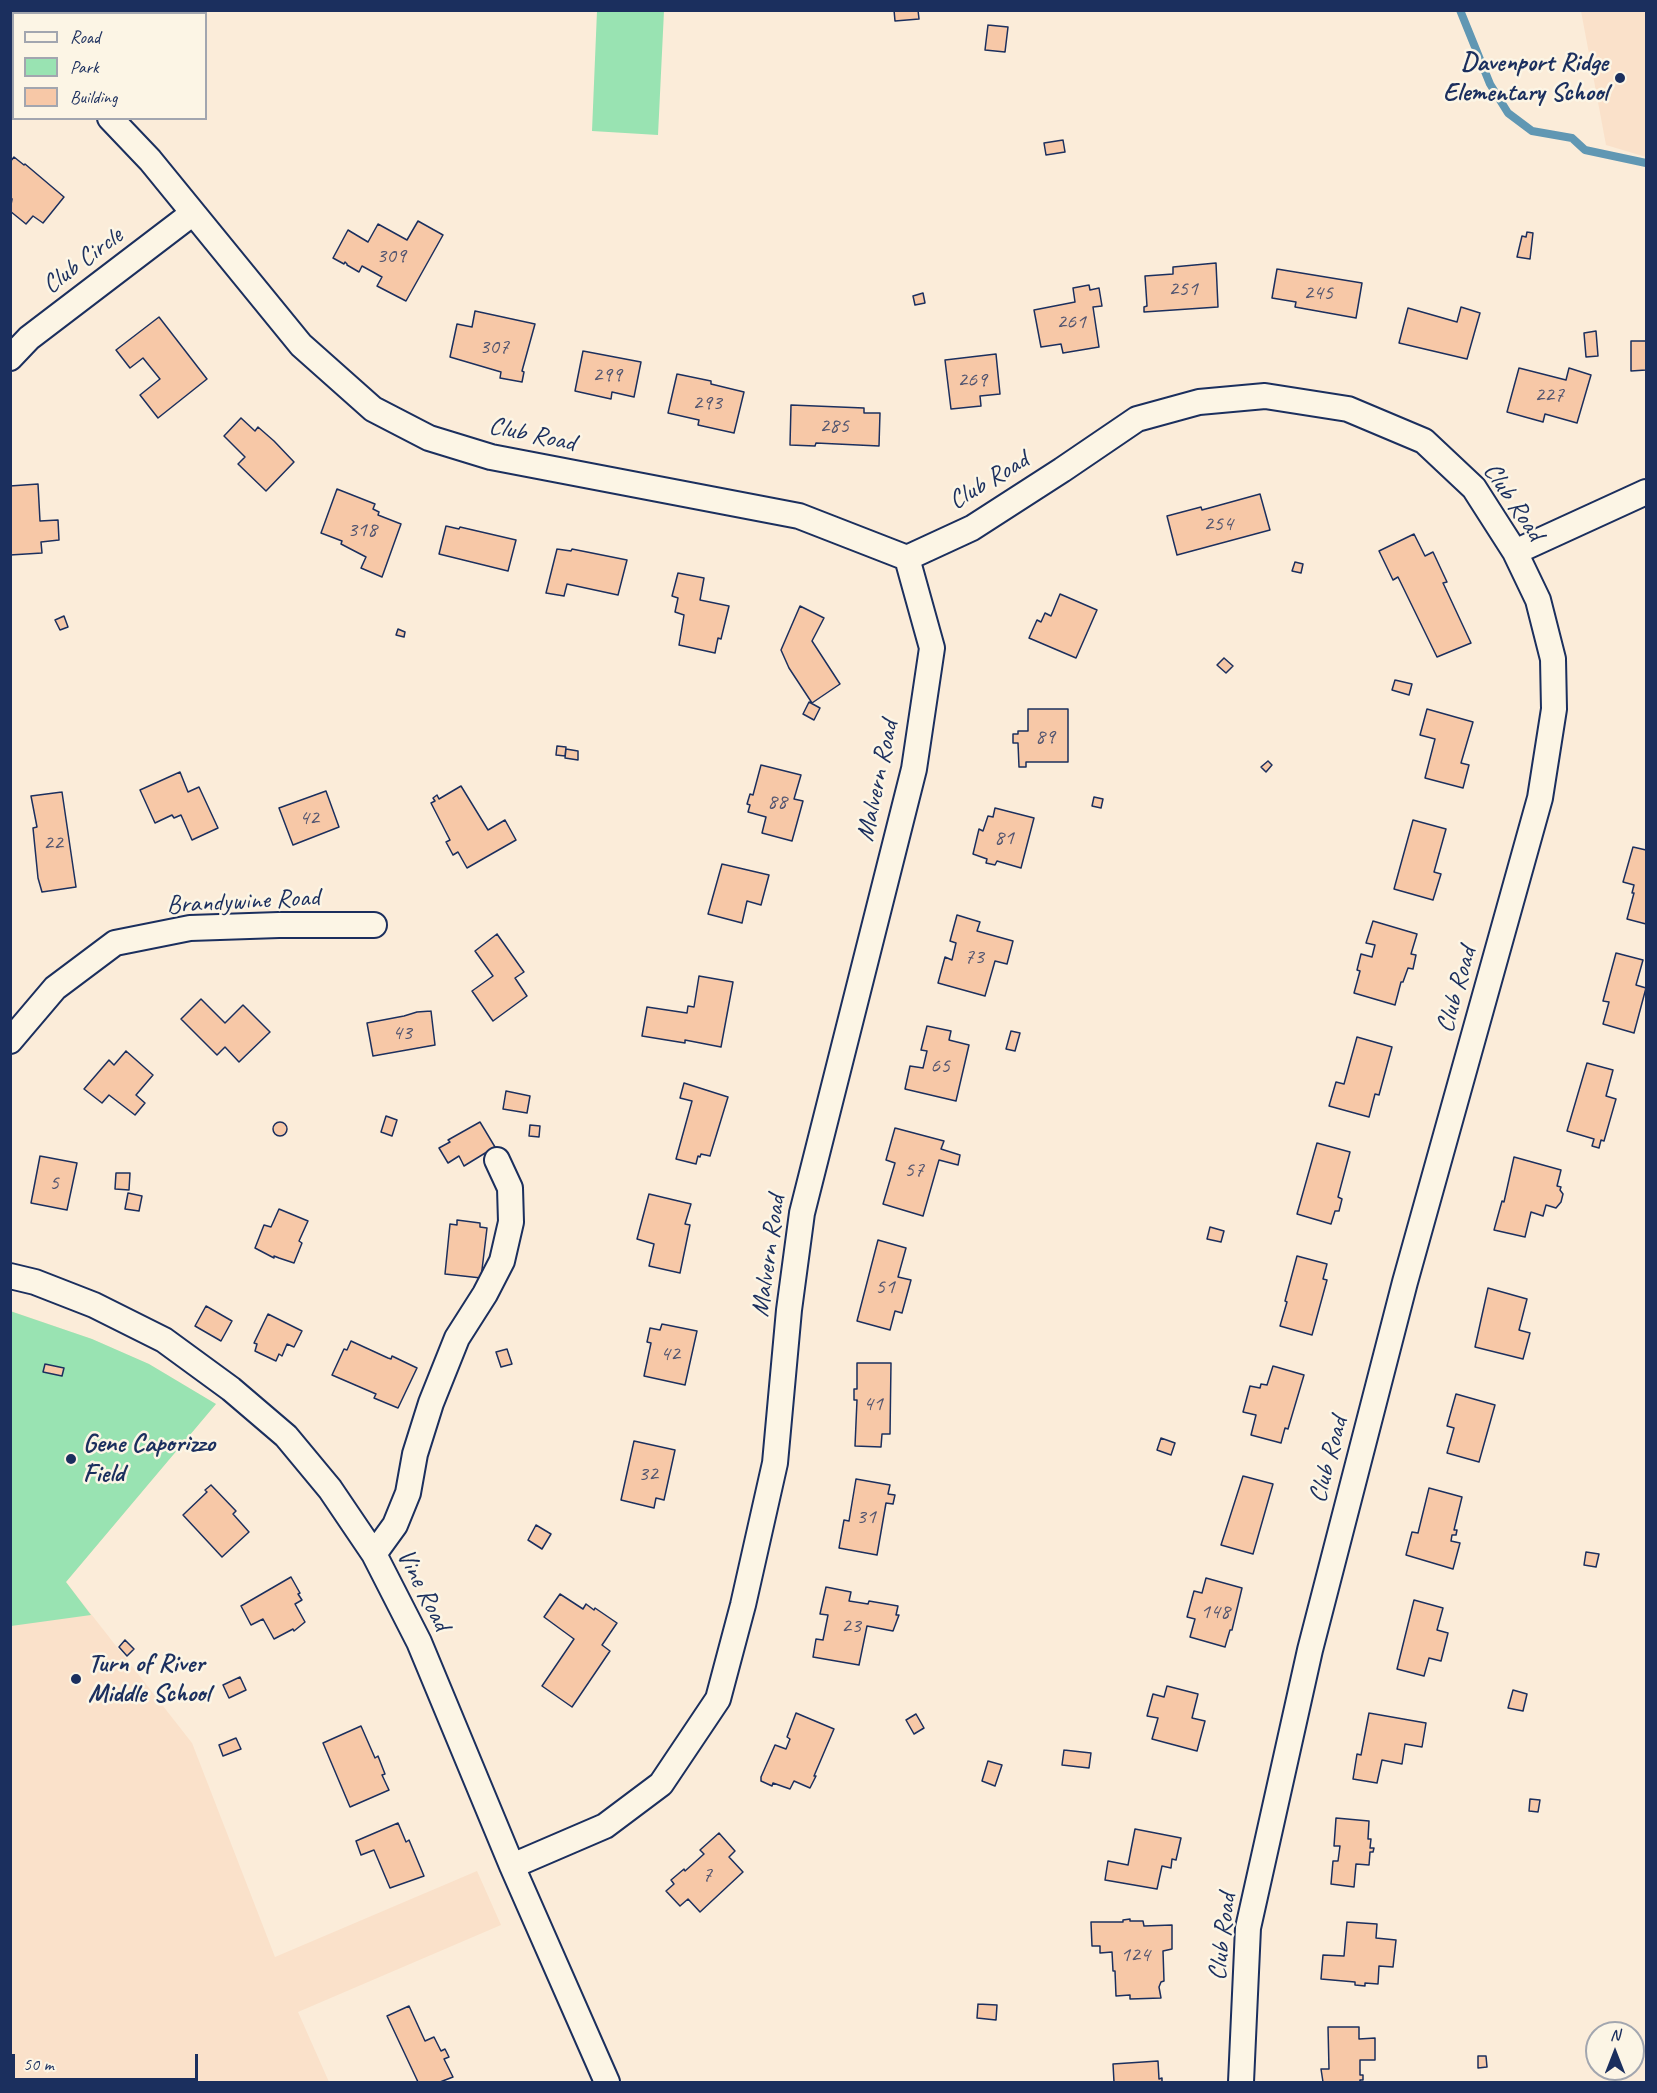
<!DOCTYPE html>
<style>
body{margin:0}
#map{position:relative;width:1657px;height:2093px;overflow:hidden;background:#fbecd9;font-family:Caveat,sans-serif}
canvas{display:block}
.frame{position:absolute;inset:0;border:12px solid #1b2f5e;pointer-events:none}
.legend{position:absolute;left:12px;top:12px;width:195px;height:108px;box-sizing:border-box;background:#fcf5e5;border:2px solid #a2a6af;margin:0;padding:8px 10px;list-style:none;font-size:18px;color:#1b2f5e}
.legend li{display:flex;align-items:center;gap:12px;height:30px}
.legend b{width:30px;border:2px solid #a2a6af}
.north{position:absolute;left:1585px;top:2021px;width:60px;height:60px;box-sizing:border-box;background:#fcf5e5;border:2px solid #a2a6af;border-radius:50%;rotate:0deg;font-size:16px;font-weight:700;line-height:24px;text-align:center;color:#1b2f5e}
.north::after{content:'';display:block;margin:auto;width:21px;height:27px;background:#1b2f5e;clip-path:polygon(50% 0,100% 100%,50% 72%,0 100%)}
.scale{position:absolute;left:12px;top:2054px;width:186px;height:27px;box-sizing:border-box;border:3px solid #1b2f5e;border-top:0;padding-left:8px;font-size:18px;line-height:21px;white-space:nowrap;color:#1b2f5e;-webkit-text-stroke:4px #fcf5e5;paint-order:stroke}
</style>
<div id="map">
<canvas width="1657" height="2093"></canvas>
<div class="frame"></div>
<ul class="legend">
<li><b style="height:8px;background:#fcf5e5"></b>Road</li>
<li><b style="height:16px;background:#99e3b2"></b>Park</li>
<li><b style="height:16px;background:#f7c8a7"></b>Building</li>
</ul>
<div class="north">N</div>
<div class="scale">50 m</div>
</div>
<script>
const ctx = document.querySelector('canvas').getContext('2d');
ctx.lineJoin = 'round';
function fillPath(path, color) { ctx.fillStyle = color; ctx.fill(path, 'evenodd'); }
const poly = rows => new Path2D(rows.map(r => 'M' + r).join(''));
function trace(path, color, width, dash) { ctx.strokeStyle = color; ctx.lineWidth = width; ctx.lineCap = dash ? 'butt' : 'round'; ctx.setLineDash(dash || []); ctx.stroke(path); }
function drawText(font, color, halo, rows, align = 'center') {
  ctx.font = font + ' Caveat,sans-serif'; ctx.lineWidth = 5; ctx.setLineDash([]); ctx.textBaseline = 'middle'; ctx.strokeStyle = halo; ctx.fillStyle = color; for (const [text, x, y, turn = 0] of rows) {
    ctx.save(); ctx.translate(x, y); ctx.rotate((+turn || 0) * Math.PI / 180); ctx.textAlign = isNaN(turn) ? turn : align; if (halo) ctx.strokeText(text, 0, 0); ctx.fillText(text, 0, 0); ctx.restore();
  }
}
const built = poly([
 [1581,11,1646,11,1646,157,1606,145],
 [11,1311,92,1339,149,1364,216,1404,66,1582,192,1743,275,1957,477,1871,501,1925,298,2012,329,2082,11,2082]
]);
const green = poly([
 [597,11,664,11,658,135,592,131],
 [10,1311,92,1339,149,1364,216,1404,66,1582,91,1615,11,1626]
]);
const stream = poly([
 [1460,10,1490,84,1508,113,1532,131,1572,138,1585,150,1646,163]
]);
const building = poly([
 [111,10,142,10,141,14,110,14,111,10],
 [894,10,918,10,919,19,895,21,894,10],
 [988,25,1008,27,1005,52,985,50,988,25],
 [1063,140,1065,152,1046,155,1044,143,1063,140],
 [14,157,24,165,25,164,64,197,43,223,33,216,26,224,10,211,12,199,10,198,10,162,14,157],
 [418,221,443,235,406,301,377,286,382,277,362,266,359,272,347,265,347,264,345,262,344,264,333,258,348,230,368,242,378,224,407,240,418,221],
 [1527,232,1533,233,1530,259,1517,257,1522,236,1526,237,1527,232],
 [1216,263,1218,307,1144,312,1144,307,1147,306,1145,276,1173,274,1173,267,1216,263],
 [1277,269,1362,283,1356,318,1295,307,1296,302,1272,298,1277,269],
 [1089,285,1090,290,1099,288,1102,306,1093,307,1099,347,1063,353,1061,344,1041,347,1034,310,1075,302,1073,288,1089,285],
 [923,293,925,303,915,305,913,296,923,293],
 [1461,307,1480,313,1467,359,1399,343,1408,308,1457,322,1461,307],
 [475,311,535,324,522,371,524,372,522,382,500,378,501,372,450,357,457,324,472,327,475,311],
 [159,317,207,379,158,418,140,395,160,379,143,358,130,368,116,350,159,317],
 [1596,331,1598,356,1586,357,1584,333,1596,331],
 [1631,341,1646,341,1646,370,1631,371,1631,341],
 [583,351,641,362,634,397,612,392,611,399,575,391,583,351],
 [996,354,1000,394,980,396,981,406,951,409,945,360,996,354],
 [1519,368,1566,380,1569,368,1591,375,1577,423,1545,414,1543,422,1507,412,1519,368],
 [677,374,711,381,711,384,744,392,734,433,698,425,699,420,668,413,677,374],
 [791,405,864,408,864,413,880,413,879,446,816,443,815,446,790,445,791,405],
 [241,418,255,431,258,427,274,441,294,462,266,491,238,464,245,457,224,436,241,418],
 [38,484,40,521,58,520,59,540,41,542,42,553,10,555,10,486,38,484],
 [337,489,375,504,373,509,379,512,378,515,401,524,382,577,361,568,366,557,341,544,342,541,321,533,337,489],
 [1260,494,1270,530,1177,555,1167,516,1201,507,1202,510,1260,494],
 [446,526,459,529,460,527,516,540,508,571,439,554,446,526],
 [1414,534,1425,556,1433,552,1447,582,1443,583,1471,643,1437,657,1398,577,1393,580,1379,551,1414,534],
 [557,549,571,551,572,549,627,560,618,595,567,584,564,596,546,593,557,549],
 [1295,562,1303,564,1301,573,1292,571,1295,562],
 [678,573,704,578,700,600,729,606,721,639,718,638,715,653,679,645,684,615,675,612,678,598,672,596,678,573],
 [1060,594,1097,610,1076,658,1029,638,1037,620,1041,622,1045,613,1051,616,1060,594],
 [800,606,824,618,812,641,840,684,812,703,789,668,781,650,800,606],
 [64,616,68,627,60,630,55,620,64,616],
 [398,629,405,632,404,637,396,635,398,629],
 [1224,658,1233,666,1226,673,1217,665,1224,658],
 [1395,680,1412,684,1409,695,1392,690,1395,680],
 [809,702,820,708,814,720,803,714,809,702],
 [1028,709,1068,709,1068,762,1026,762,1026,767,1019,767,1018,743,1013,743,1013,734,1018,734,1018,731,1028,731,1028,709],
 [1427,709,1473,722,1461,763,1469,765,1463,788,1425,778,1435,739,1420,735,1427,709],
 [557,746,566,747,565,756,556,755,557,746],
 [566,749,578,751,578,760,565,758,566,749],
 [1268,761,1272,765,1266,772,1261,767,1268,761],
 [761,765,801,775,794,799,803,801,792,841,762,833,766,817,748,812,750,805,747,804,750,794,753,795,761,765],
 [180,772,188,792,199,787,218,828,192,840,181,815,174,818,172,815,155,823,140,790,180,772],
 [461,786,488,830,505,820,516,840,467,868,458,852,453,855,446,842,450,840,431,803,435,801,433,798,437,795,439,799,461,786],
 [326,791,339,827,293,845,279,808,326,791],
 [62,792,76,887,42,892,38,878,33,828,37,827,31,796,62,792],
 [1094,797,1103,799,1101,808,1092,806,1094,797],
 [995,808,1034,818,1021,868,997,861,995,865,986,863,987,859,973,854,979,829,983,831,988,816,993,817,995,808],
 [1413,820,1446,829,1434,872,1441,874,1433,900,1394,889,1413,820],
 [1633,847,1646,850,1646,924,1627,919,1634,893,1632,893,1634,885,1623,882,1633,847],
 [722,864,769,875,761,905,747,901,742,923,708,914,722,864],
 [957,915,980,922,977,931,1013,941,1007,964,995,961,985,996,938,983,945,957,952,960,956,943,950,941,957,915],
 [1373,921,1417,934,1411,954,1416,955,1413,969,1408,968,1403,982,1401,982,1395,1005,1354,993,1360,971,1357,970,1361,954,1372,957,1375,945,1366,943,1373,921],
 [497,934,524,972,515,978,527,996,493,1021,472,991,493,976,475,951,497,934],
 [1616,953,1643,960,1636,985,1646,988,1634,1033,1603,1024,1609,1002,1603,1001,1616,953],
 [699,976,733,982,721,1047,685,1040,685,1043,642,1036,647,1007,687,1013,688,1006,694,1007,699,976],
 [201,999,225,1023,243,1005,270,1032,239,1062,225,1047,217,1055,181,1019,201,999],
 [431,1011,435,1045,373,1056,367,1023,404,1016,417,1012,431,1011],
 [927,1026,951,1031,949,1040,969,1045,956,1101,905,1089,910,1066,923,1068,927,1051,921,1050,927,1026],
 [1011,1031,1020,1033,1015,1051,1006,1049,1011,1031],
 [1357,1037,1392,1047,1379,1095,1375,1094,1369,1117,1329,1106,1336,1082,1344,1084,1357,1037],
 [126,1051,153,1075,136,1095,145,1103,135,1115,109,1095,102,1103,84,1089,109,1060,114,1065,126,1051],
 [1587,1063,1613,1070,1606,1096,1616,1099,1604,1141,1601,1140,1599,1148,1592,1146,1594,1139,1567,1131,1587,1063],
 [684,1083,728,1097,710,1156,701,1154,700,1157,698,1156,696,1164,676,1159,692,1101,680,1098,684,1083],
 [506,1091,530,1096,527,1113,503,1109,506,1091],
 [386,1116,397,1120,392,1136,381,1132,386,1116],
 '273 1129a7 7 0 1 1 14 0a7 7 0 1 1-14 0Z',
 [480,1122,495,1147,464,1166,459,1156,448,1163,439,1148,450,1142,448,1140,480,1122],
 [530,1125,540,1126,539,1137,529,1136,530,1125],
 [895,1128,944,1141,941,1149,960,1155,958,1165,939,1160,923,1216,883,1204,895,1163,886,1160,895,1128],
 [1317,1143,1350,1152,1338,1197,1342,1199,1339,1211,1335,1211,1331,1224,1297,1214,1317,1143],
 [40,1156,77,1163,67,1210,31,1203,40,1156],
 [1514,1157,1561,1170,1557,1186,1561,1187,1560,1190,1563,1194,1561,1202,1556,1208,1546,1205,1543,1216,1531,1212,1525,1237,1494,1230,1502,1201,1504,1202,1514,1157],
 [116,1173,130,1173,129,1190,115,1189,116,1173],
 [128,1193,142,1196,139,1211,125,1209,128,1193],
 [649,1194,691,1204,685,1224,690,1225,680,1273,649,1266,654,1244,637,1239,649,1194],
 [279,1209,308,1221,299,1241,302,1243,294,1263,279,1258,274,1256,274,1258,255,1248,264,1225,271,1227,279,1209],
 [457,1220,480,1223,480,1227,487,1228,481,1278,445,1274,450,1224,457,1225,457,1220],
 [1210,1227,1224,1231,1221,1242,1207,1239,1210,1227],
 [878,1240,906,1248,898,1277,911,1280,902,1313,895,1311,890,1330,857,1321,878,1240],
 [1297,1256,1327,1264,1323,1279,1327,1280,1312,1335,1280,1326,1287,1302,1285,1301,1297,1256],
 [1488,1288,1527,1299,1519,1330,1530,1333,1523,1359,1475,1347,1488,1288],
 [206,1306,232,1321,221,1341,195,1326,206,1306],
 [268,1314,302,1331,294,1347,287,1344,282,1356,279,1354,276,1361,255,1351,257,1344,254,1343,268,1314],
 [662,1324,697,1331,685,1385,644,1376,651,1343,647,1342,650,1328,660,1330,662,1324],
 [351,1341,388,1358,391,1359,392,1356,417,1368,398,1408,374,1398,376,1394,332,1375,344,1349,347,1350,351,1341],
 [507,1349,512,1364,501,1367,496,1352,507,1349],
 [857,1363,891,1363,890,1434,882,1434,881,1447,855,1446,857,1400,854,1400,854,1389,857,1389,857,1363],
 [45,1364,64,1368,62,1376,43,1372,45,1364],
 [1273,1366,1304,1375,1288,1429,1285,1428,1281,1443,1251,1435,1256,1415,1243,1412,1250,1386,1260,1388,1261,1384,1267,1385,1273,1366],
 [1456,1394,1495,1405,1479,1462,1447,1453,1454,1428,1447,1426,1456,1394],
 [1161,1438,1175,1443,1171,1455,1157,1450,1161,1438],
 [634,1441,675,1450,664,1500,656,1498,654,1508,621,1500,634,1441],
 [1243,1476,1273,1484,1253,1554,1221,1545,1243,1476],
 [856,1479,890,1485,888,1494,895,1495,893,1504,886,1503,877,1555,839,1548,844,1520,849,1521,856,1479],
 [211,1485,236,1511,233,1514,249,1532,222,1557,183,1515,207,1492,205,1490,211,1485],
 [1429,1488,1462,1497,1454,1530,1457,1530,1456,1535,1452,1535,1451,1541,1460,1543,1453,1569,1406,1555,1412,1532,1418,1533,1429,1488],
 [536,1525,551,1534,542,1549,528,1540,536,1525],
 [1586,1552,1599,1554,1596,1567,1584,1565,1586,1552],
 [291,1577,300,1593,298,1594,302,1600,295,1604,305,1622,294,1631,293,1629,274,1639,263,1619,251,1625,241,1606,291,1577],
 [1206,1578,1242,1588,1232,1630,1230,1630,1225,1647,1190,1637,1195,1619,1187,1617,1194,1591,1202,1593,1206,1578],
 [826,1587,851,1592,849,1601,868,1604,869,1601,898,1606,896,1615,899,1615,893,1631,867,1626,859,1665,813,1657,816,1639,823,1640,828,1615,820,1614,826,1587],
 [560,1594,583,1609,586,1604,594,1610,595,1608,617,1623,602,1645,610,1651,572,1707,542,1686,574,1639,544,1617,560,1594],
 [1414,1600,1443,1608,1437,1630,1448,1633,1441,1661,1429,1658,1424,1676,1397,1669,1414,1600],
 [125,1640,134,1649,127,1656,119,1647,125,1640],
 [240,1677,246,1690,229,1698,223,1685,240,1677],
 [1167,1686,1198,1694,1192,1718,1205,1721,1197,1751,1152,1739,1158,1718,1147,1716,1153,1694,1164,1697,1167,1686],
 [1513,1690,1527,1694,1523,1711,1508,1708,1513,1690],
 [796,1713,834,1729,814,1776,816,1776,810,1788,794,1781,790,1789,773,1783,772,1786,761,1781,761,1777,775,1745,786,1749,790,1739,787,1737,796,1713],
 [1369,1713,1426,1723,1422,1747,1405,1744,1402,1764,1382,1760,1377,1783,1353,1779,1357,1754,1361,1755,1369,1713],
 [916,1714,924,1728,914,1734,906,1720,916,1714],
 [361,1726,375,1758,378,1756,385,1774,382,1775,389,1790,350,1807,323,1743,361,1726],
 [236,1738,241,1749,223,1756,219,1745,236,1738],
 [1064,1750,1091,1753,1089,1768,1062,1765,1064,1750],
 [988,1761,1002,1765,995,1786,982,1781,988,1761],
 [1530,1799,1540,1800,1538,1812,1529,1811,1530,1799],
 [1336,1818,1369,1821,1368,1839,1371,1839,1370,1848,1374,1848,1373,1852,1370,1852,1369,1865,1356,1864,1354,1887,1331,1884,1333,1861,1338,1861,1340,1846,1334,1846,1336,1818],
 [398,1823,406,1842,409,1840,424,1876,390,1888,374,1850,361,1855,356,1841,398,1823],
 [1135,1829,1181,1838,1176,1860,1172,1859,1171,1868,1162,1866,1157,1889,1105,1880,1108,1861,1128,1865,1135,1829],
 [719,1833,735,1851,729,1857,743,1872,700,1912,688,1899,680,1906,666,1891,674,1884,671,1880,684,1869,685,1871,704,1854,700,1850,719,1833],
 [1130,1919,1130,1921,1143,1921,1144,1926,1172,1925,1172,1949,1163,1951,1164,1981,1161,1982,1159,1987,1161,1998,1130,1999,1130,1995,1116,1996,1115,1971,1113,1971,1112,1952,1100,1953,1100,1946,1092,1946,1091,1922,1123,1922,1123,1920,1130,1919],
 [1347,1922,1377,1924,1376,1938,1396,1940,1393,1967,1379,1966,1378,1984,1365,1983,1365,1986,1355,1985,1355,1982,1321,1979,1323,1955,1344,1956,1347,1922],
 [978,2004,997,2005,996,2020,977,2018,978,2004],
 [409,2006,425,2041,434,2037,441,2051,445,2049,449,2057,444,2059,453,2077,440,2082,418,2082,387,2016,409,2006],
 [1328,2027,1359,2027,1359,2039,1375,2038,1375,2060,1360,2060,1360,2075,1363,2075,1363,2080,1360,2080,1360,2082,1323,2082,1321,2069,1329,2069,1328,2027],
 [1478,2056,1486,2056,1487,2067,1478,2068,1478,2056],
 [1158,2061,1159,2079,1162,2078,1162,2082,1165,2082,1114,2082,1113,2064,1158,2061]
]);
const minor = poly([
 [28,10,30,14],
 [110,118,150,160,301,345,373,409,429,438,491,457,799,516,907,558,972,528,1062,470,1137,419,1199,402,1265,396,1348,409,1424,441,1474,488,1515,552,1538,600,1553,659,1554,709,1540,798,1405,1282,1310,1650,1248,1928,1241,2082],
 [10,358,29,338,193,213],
 [1515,552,1646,492],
 [10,1041,55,988,115,943,190,928,279,925,374,925],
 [10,1276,35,1282,94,1305,164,1340,231,1389,286,1436,330,1489,374,1554,419,1642,512,1866,607,2082],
 [374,1554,395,1525,408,1493,415,1454,431,1403,457,1338,485,1294,502,1261,511,1222,510,1188,497,1160],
 [512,1866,605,1826,661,1784,718,1699,743,1605,775,1463,789,1310,802,1213,914,769,932,648,907,558]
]);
const markers = [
 [1620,78,6,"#1b2f5e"],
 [71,1459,6,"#1b2f5e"],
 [76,1679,6,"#1b2f5e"]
];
const numberNames = [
 ["309",391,256],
 ["251",1183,289],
 ["245",1318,293],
 ["261",1071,322],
 ["307",494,347],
 ["299",607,375],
 ["269",972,380],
 ["227",1549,395],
 ["293",707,403],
 ["285",834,426],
 ["254",1218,524],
 ["318",362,530],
 ["89",1045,737],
 ["88",777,802],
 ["42",309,818],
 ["81",1004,838],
 ["22",53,843],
 ["73",974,957],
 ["43",402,1033],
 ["65",940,1066],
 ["57",914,1170],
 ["5",54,1183],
 ["51",885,1287],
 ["42",670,1354],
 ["41",873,1404],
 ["32",648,1474],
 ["31",866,1517],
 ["148",1215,1612],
 ["23",851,1626],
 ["7",707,1875],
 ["124",1135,1955]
];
const poiNames = [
 ["Davenport Ridge",1608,63,"right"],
 ["Elementary School",1608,93,"right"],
 ["Gene Caporizzo",83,1444],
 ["Field",83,1474],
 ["Turn of River",88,1664],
 ["Middle School",88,1694]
];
const streetNames = [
 ["Club Circle",83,261,-37],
 ["Club Road",532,435,12],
 ["Club Road",989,481,-31],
 ["Club Road",1513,502,56],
 ["Malvern Road",878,781,-78],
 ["Brandywine Road",243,902,-3],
 ["Club Road",1457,990,-74],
 ["Malvern Road",769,1256,-82],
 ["Club Road",1329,1460,-75],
 ["Vine Road",423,1590,63],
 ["Club Road",1223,1937,-83]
];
fillPath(built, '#fae1ca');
fillPath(green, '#99e3b2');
trace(stream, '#6097b3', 8);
fillPath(building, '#f7c8a7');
trace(building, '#1b2f5e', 1.5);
trace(minor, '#1b2f5e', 28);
trace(minor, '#fcf5e5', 24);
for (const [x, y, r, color] of markers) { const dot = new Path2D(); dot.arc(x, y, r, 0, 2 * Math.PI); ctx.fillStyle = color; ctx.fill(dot); trace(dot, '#fcf5e5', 2); }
drawText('22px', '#525570', null, numberNames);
drawText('bold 26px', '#1b2f5e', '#fcf5e5', poiNames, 'left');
drawText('26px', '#1b2f5e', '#fcf5e5', streetNames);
</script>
